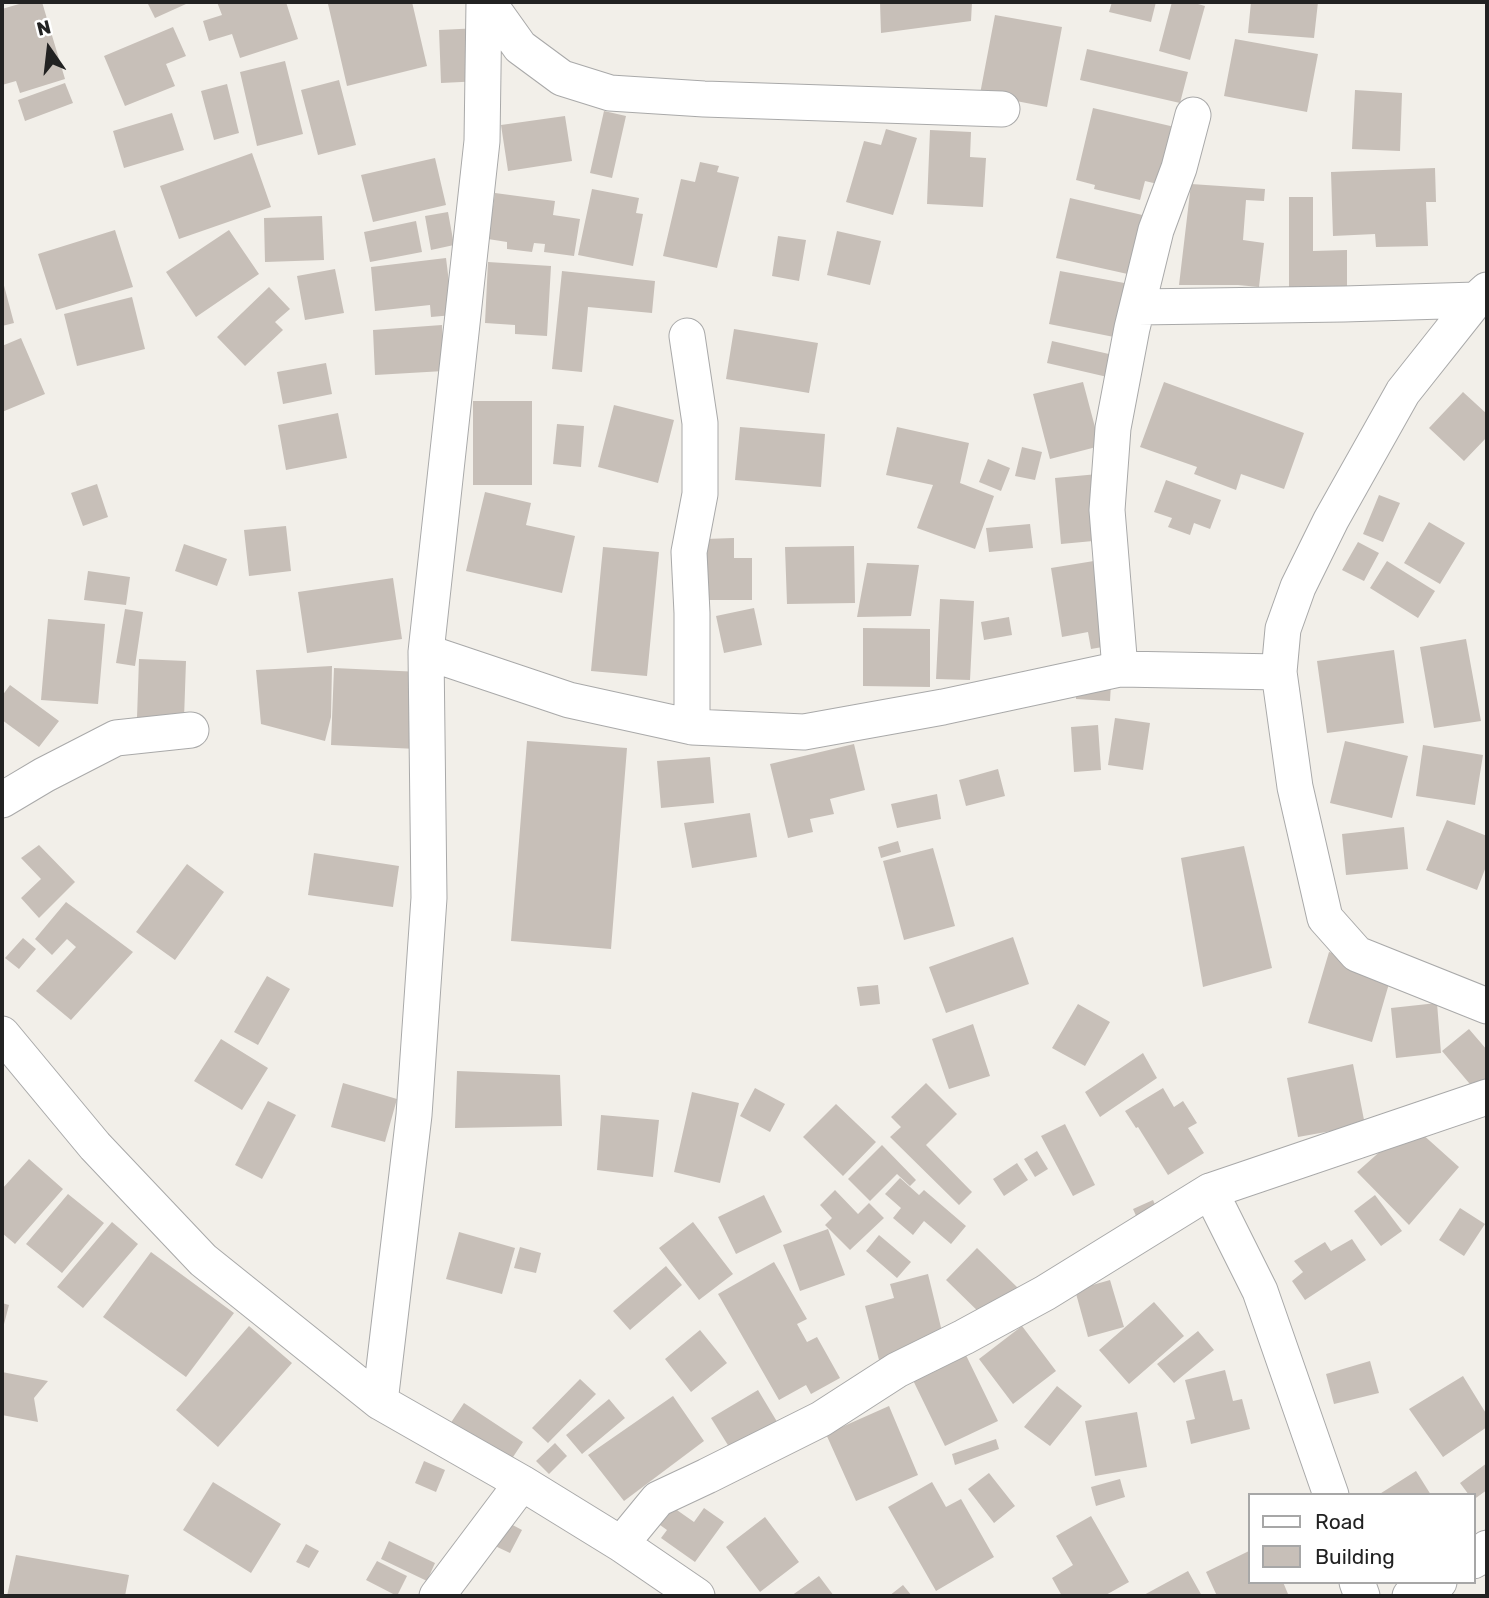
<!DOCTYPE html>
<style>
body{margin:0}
#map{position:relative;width:1489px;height:1598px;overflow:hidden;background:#f2efe9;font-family:Rubik,sans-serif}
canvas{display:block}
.frame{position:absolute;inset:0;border:4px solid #222;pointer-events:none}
.legend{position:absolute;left:1248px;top:1493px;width:228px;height:91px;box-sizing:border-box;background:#fff;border:2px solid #a7a7a7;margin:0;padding:9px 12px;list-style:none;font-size:21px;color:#222}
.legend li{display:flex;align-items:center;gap:14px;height:35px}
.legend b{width:35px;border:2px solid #a7a7a7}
.north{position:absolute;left:14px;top:14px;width:70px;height:70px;-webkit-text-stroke:5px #fff;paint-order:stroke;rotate:346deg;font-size:19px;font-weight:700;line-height:28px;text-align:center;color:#222}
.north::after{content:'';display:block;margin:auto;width:24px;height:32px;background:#222;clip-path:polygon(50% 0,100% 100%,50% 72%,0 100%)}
</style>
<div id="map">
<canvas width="1489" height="1598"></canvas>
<div class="frame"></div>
<ul class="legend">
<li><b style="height:9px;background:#fff"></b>Road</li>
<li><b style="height:19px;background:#c7bfb8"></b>Building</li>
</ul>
<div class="north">N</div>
</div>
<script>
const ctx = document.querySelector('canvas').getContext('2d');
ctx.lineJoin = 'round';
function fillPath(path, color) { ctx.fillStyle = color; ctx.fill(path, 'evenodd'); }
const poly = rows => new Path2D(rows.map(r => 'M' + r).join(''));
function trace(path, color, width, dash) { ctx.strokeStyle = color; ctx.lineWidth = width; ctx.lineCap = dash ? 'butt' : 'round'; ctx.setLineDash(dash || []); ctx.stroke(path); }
const building = poly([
 [26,2,42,2,65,79,20,93,16,81,2,85,2,9],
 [147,2,185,2,186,4,155,18],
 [217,2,286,2,298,39,240,58,232,34,209,41,203,21,222,15],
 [338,2,412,2,427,66,347,86,328,4],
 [880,2,972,2,971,21,881,33],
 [1112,2,1156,2,1151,22,1109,12],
 [1172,2,1191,2,1205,6,1190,60,1159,51],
 [1251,2,1318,2,1314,38,1248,33],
 [995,15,1062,27,1047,107,980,94],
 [173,27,186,56,166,64,175,86,125,106,104,56],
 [480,28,482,81,441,83,439,30],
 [1235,39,1318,54,1307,112,1224,96],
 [1087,49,1188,72,1180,103,1080,80],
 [285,61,303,134,257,146,240,72],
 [339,80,356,145,318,155,301,90],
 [65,83,73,103,25,121,18,100],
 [227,84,239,133,214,140,201,91],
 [1355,90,1402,93,1400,151,1352,149],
 [1093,108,1179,128,1166,186,1145,181,1140,200,1094,189,1095,185,1076,180],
 [604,111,626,116,612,178,590,173],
 [172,113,184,150,124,168,113,131],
 [565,116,572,161,508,171,501,125],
 [886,129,917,138,893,215,846,202,864,141,881,145],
 [930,130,971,132,970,157,986,158,983,207,927,204],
 [252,153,271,207,179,239,160,186],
 [435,158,446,205,373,222,361,175],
 [700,162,719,166,717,172,739,177,717,268,663,256,681,179,695,182],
 [1435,168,1436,202,1426,202,1428,246,1376,247,1375,234,1333,236,1331,172],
 [1191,184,1265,189,1264,201,1246,200,1243,240,1264,243,1259,287,1238,285,1179,285],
 [592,189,639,198,636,213,643,214,633,266,578,255],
 [495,193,555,201,553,215,580,219,574,256,544,252,545,244,534,243,532,252,507,249,507,242,488,239],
 [1289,197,1313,197,1313,251,1347,250,1347,286,1289,287],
 [1070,198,1155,218,1141,277,1056,258],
 [448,212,454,245,431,250,425,216],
 [322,216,324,260,265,262,264,218],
 [416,221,422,252,370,262,364,232],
 [115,230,133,287,56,310,38,254],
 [229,230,259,274,196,317,166,272],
 [837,231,881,241,870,285,827,275],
 [778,236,806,240,799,281,772,276],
 [446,258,453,315,431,317,430,305,375,311,371,267],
 [488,262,551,266,547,336,515,334,515,325,485,323],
 [335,269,344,313,305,320,297,276],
 [562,271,655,281,652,313,588,307,582,372,552,369],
 [1060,271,1135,285,1124,339,1049,324],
 [2,278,14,323,2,326],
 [269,287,290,309,275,322,283,330,245,366,217,337],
 [132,297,145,349,77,366,64,314],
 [442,325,444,371,375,375,373,330],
 [734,329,818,343,809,393,726,379],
 [21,338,45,394,2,412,2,346],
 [1052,341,1122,357,1116,379,1047,363],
 [326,363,332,394,283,404,277,372],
 [1083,382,1100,446,1050,459,1033,394],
 [1164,382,1304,433,1284,489,1241,474,1236,490,1194,474,1197,467,1140,447],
 [1463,392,1487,414,1487,437,1464,461,1429,428],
 [473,401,532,401,532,485,473,485],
 [614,405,674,420,658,483,598,467],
 [338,413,347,458,286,470,278,425],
 [557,424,584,426,581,467,553,464],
 [740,427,825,434,821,487,735,480],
 [897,427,969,443,960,483,994,496,975,549,917,528,933,485,886,475],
 [1022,447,1042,452,1035,480,1015,476],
 [988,459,1010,468,1001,491,979,482],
 [1098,474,1104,540,1061,544,1055,478],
 [1166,480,1221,500,1210,529,1194,523,1190,535,1168,527,1172,518,1154,512],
 [97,484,108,517,83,526,71,493],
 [485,492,531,503,526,525,575,536,562,593,466,571],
 [1379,495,1400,503,1383,542,1363,534],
 [1429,522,1465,543,1440,584,1404,563],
 [1030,524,1033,548,989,552,986,528],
 [286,526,291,571,249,576,244,530],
 [734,538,734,558,752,558,752,600,705,600,705,539],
 [1358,542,1379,553,1364,581,1342,570],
 [184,544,227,559,217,586,175,571],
 [854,546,855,603,787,604,785,547],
 [603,547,659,552,647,676,591,671],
 [1100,560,1114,645,1091,649,1088,632,1062,637,1051,568],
 [1387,561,1435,591,1418,618,1370,588],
 [867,563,919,565,911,616,857,617],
 [88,571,130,577,126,605,84,600],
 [393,578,402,639,307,653,298,592],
 [940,599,974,601,970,680,936,679],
 [754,608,762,645,724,653,716,616],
 [125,609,143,612,135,666,116,663],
 [1009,617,1012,635,984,640,981,622],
 [48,619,105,624,98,704,41,700],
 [863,628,930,629,930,687,863,686],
 [1466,639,1481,721,1434,728,1420,647],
 [1394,650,1404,723,1327,733,1317,661],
 [139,659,186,661,184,719,137,718],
 [332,666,331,717,325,741,261,724,256,670],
 [334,668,421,672,417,749,331,745],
 [1076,682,1111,683,1110,701,1076,699],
 [10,685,59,721,39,747,2,720,2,696],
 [1115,718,1150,723,1143,770,1108,765],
 [1098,725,1101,770,1074,772,1071,727],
 [527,741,627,748,611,949,511,941],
 [1345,741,1408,756,1392,818,1330,803],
 [854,744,865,790,830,799,834,814,810,819,813,832,788,838,770,764],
 [1423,745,1483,755,1475,805,1416,796],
 [710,757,714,803,661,808,657,761],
 [998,769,1005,796,966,806,959,780],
 [937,794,941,819,897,828,891,804],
 [750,813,757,857,692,868,684,823],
 [1447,820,1487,836,1487,864,1477,890,1426,870],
 [1404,827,1408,869,1346,875,1342,834],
 [898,841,901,852,881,858,878,847],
 [39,845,75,882,39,918,21,898,41,879,21,858],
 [1244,846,1272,968,1203,987,1181,858],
 [933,848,955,926,904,940,883,861],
 [314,853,399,866,393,907,308,895],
 [187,864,224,892,175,960,136,932],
 [66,902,133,952,71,1020,36,991,76,947,67,939,52,955,35,939],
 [1013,937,1029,984,946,1013,929,967],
 [23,938,36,949,19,969,5,958],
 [1329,952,1393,970,1372,1042,1308,1023],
 [267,976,290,989,258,1045,234,1032],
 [878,985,880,1004,860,1006,857,987],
 [1437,1003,1441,1053,1396,1058,1391,1008],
 [1078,1004,1110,1022,1085,1066,1052,1048],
 [973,1024,990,1076,949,1089,932,1039],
 [1469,1029,1487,1050,1487,1090,1480,1096,1442,1051],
 [221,1039,268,1068,242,1110,194,1081],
 [1143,1053,1157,1078,1100,1117,1085,1092],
 [1353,1064,1365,1125,1298,1137,1287,1078],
 [457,1071,560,1075,562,1126,455,1128],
 [343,1083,397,1099,385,1142,331,1127],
 [926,1083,957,1114,926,1145,972,1192,959,1205,890,1137,901,1127,891,1117],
 [755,1088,785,1104,770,1132,740,1116],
 [1163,1088,1174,1107,1183,1101,1197,1123,1188,1128,1204,1153,1168,1175,1138,1127,1136,1128,1125,1111],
 [692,1092,739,1103,720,1183,674,1172],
 [268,1101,296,1115,262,1179,235,1165],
 [836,1104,876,1142,843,1176,803,1137],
 [601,1115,659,1120,653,1177,597,1170],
 [1065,1124,1095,1185,1073,1196,1041,1136],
 [1411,1124,1459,1167,1409,1225,1357,1172],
 [882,1145,916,1180,910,1186,897,1174,870,1201,848,1179],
 [1037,1151,1048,1169,1035,1177,1024,1159],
 [29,1159,63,1189,15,1244,2,1233,2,1189],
 [1017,1163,1028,1180,1004,1196,993,1179],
 [900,1178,919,1195,924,1190,966,1226,951,1244,924,1221,913,1235,893,1218,901,1208,885,1194],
 [835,1190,858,1214,869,1203,884,1218,850,1250,825,1225,832,1218,820,1205],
 [68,1194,104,1223,62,1273,26,1244],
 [764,1195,782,1232,736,1254,718,1217],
 [1375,1195,1402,1231,1381,1246,1354,1211],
 [1153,1200,1162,1221,1142,1229,1133,1209],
 [1460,1208,1485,1224,1464,1256,1439,1240],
 [112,1222,138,1244,83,1308,57,1287],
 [693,1222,733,1274,699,1300,659,1248],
 [828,1229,845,1275,800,1291,783,1245],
 [459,1232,515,1248,502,1294,446,1279],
 [879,1235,911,1262,897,1278,866,1251],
 [1352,1239,1366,1260,1305,1300,1292,1281,1303,1272,1294,1261,1325,1242,1331,1251],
 [520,1247,541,1253,536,1273,514,1268],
 [977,1248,1018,1288,987,1320,946,1280],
 [151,1252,234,1313,186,1377,103,1317],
 [774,1262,807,1319,797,1324,807,1342,817,1337,840,1378,811,1394,806,1385,779,1400,718,1294],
 [666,1266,682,1285,630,1330,613,1311],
 [928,1274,945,1344,879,1360,865,1306,894,1298,890,1284],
 [1110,1280,1124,1327,1088,1337,1075,1290],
 [1154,1302,1184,1336,1129,1384,1099,1350],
 [2,1303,9,1305,3,1328,2,1328],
 [249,1326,292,1363,218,1447,176,1410],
 [1022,1326,1056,1371,1013,1404,979,1359],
 [700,1330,727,1363,691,1392,665,1359],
 [1198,1331,1214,1350,1174,1383,1157,1364],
 [962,1347,998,1421,945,1446,909,1372],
 [1370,1361,1379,1393,1334,1404,1326,1374],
 [1225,1370,1233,1401,1242,1399,1250,1429,1191,1444,1186,1421,1195,1419,1185,1380],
 [2,1372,48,1381,34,1398,38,1422,2,1415],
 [1463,1376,1487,1415,1487,1427,1443,1457,1409,1409],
 [580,1379,596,1394,548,1443,532,1428],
 [1057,1386,1082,1406,1050,1446,1024,1427],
 [758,1390,782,1430,736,1458,711,1418],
 [673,1396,704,1441,624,1501,588,1455],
 [609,1399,625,1418,582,1454,566,1435],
 [464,1403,523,1442,509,1463,450,1424],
 [889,1406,918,1475,856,1501,826,1434],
 [1137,1412,1147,1467,1095,1476,1085,1421],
 [996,1439,999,1449,955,1465,952,1454],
 [555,1443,567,1456,549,1474,536,1461],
 [424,1461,445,1470,436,1492,415,1483],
 [1487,1463,1487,1490,1473,1500,1473,1495,1469,1495,1460,1483],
 [1416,1471,1431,1495,1378,1495],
 [989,1473,1015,1506,994,1523,968,1489],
 [1120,1479,1125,1497,1096,1506,1091,1487],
 [213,1482,281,1524,251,1573,183,1530],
 [932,1482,946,1507,961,1499,994,1557,936,1591,888,1507],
 [674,1508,694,1522,704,1508,724,1522,695,1562,661,1538,667,1530,660,1525],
 [1091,1516,1129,1582,1104,1596,1062,1596,1052,1578,1073,1565,1056,1536],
 [765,1517,799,1562,760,1592,726,1547],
 [507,1522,522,1530,510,1553,493,1545],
 [389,1541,435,1563,427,1581,381,1559],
 [306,1544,319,1551,309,1568,296,1562],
 [1249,1551,1249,1582,1283,1582,1288,1594,1283,1596,1217,1596,1206,1572],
 [16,1555,129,1575,125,1596,7,1596],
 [377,1561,407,1576,397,1596,366,1580],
 [1188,1571,1202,1596,1142,1596],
 [819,1576,834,1596,791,1596],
 [903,1585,912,1596,889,1596]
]);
const minor = poly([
 [488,2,520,47,562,78,610,93,704,99,1002,109],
 [1487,290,1476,300,1403,392,1331,520,1298,587,1283,629,1279,672,1295,787,1325,918,1357,954,1487,1006],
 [1138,307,1344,304,1476,300],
 [687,336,700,423,700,494,689,552,692,613,692,727],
 [426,652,569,700,692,727,804,732,943,707,1120,669,1279,672],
 [1120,669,1107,510,1113,428,1132,328,1156,230,1179,168,1193,115],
 [2,800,44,775,116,738,191,730],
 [2,1034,95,1146,203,1260,380,1402,522,1483,621,1544,697,1596],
 [1210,1191,1260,1291,1331,1495],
 [380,1402,414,1115,429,898,426,652,482,141,484,2],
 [621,1544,658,1499,707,1476,821,1419,897,1370,964,1337,1045,1293,1210,1191,1487,1097],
 [1473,1561,1480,1557,1487,1548],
 [1357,1582,1362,1596],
 [437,1596,522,1483],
 [1410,1596,1426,1591,1439,1582]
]);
fillPath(building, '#c7bfb8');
trace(minor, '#a9a9a9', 37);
trace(minor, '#fff', 35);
</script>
